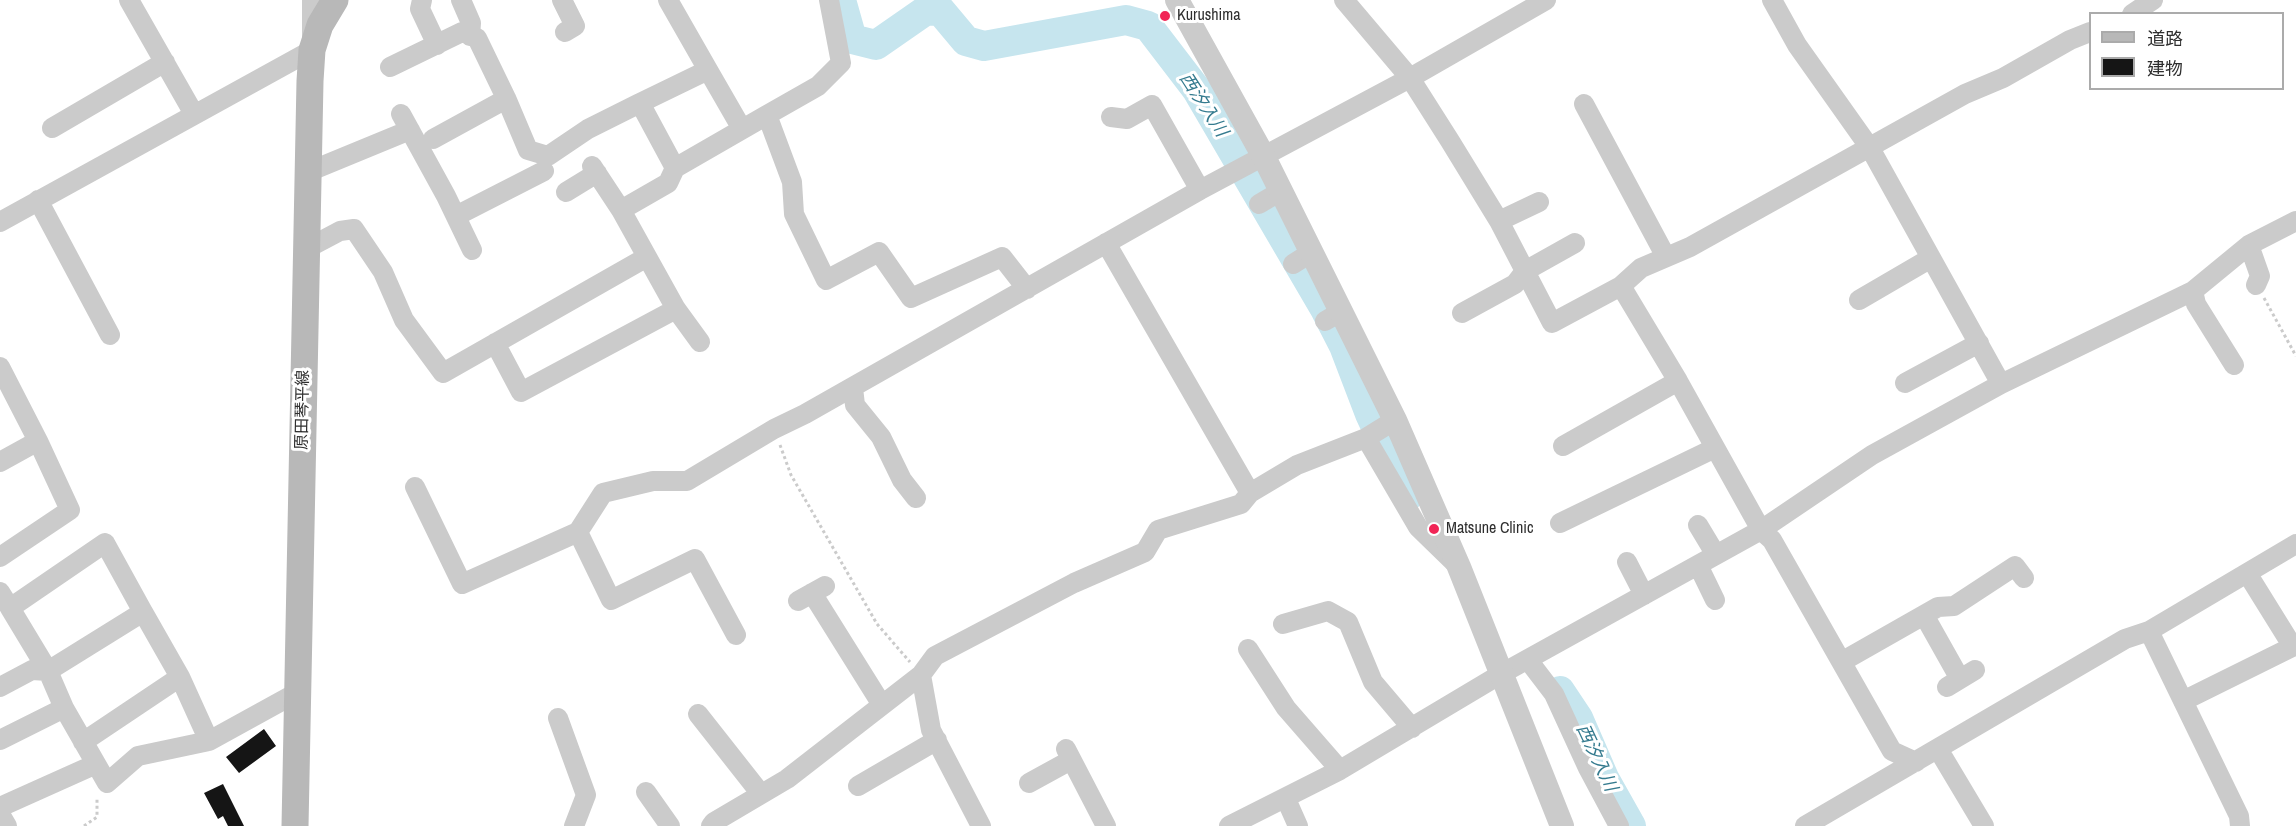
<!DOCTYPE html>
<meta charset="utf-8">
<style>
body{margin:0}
#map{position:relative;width:2296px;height:826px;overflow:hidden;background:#fff;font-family:"Archivo Narrow","Noto Sans JP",sans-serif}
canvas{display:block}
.legend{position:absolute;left:2089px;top:12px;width:195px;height:78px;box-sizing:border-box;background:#fff;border:2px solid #ababab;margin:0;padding:8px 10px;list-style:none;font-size:18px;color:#2e2e2e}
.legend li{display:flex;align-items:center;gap:12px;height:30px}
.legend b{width:30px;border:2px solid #ababab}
</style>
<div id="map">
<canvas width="2296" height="826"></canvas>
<ul class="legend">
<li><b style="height:8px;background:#b8b8b8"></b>道路</li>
<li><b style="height:16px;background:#151515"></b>建物</li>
</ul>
</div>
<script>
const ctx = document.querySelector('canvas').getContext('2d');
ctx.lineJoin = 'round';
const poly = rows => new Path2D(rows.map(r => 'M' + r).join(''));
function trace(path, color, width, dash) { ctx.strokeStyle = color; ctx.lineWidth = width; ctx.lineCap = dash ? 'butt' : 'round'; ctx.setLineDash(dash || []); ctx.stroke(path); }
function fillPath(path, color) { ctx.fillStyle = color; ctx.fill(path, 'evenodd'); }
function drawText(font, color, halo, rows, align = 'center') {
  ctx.font = font + ' "Archivo Narrow","Noto Sans JP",sans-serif'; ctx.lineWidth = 6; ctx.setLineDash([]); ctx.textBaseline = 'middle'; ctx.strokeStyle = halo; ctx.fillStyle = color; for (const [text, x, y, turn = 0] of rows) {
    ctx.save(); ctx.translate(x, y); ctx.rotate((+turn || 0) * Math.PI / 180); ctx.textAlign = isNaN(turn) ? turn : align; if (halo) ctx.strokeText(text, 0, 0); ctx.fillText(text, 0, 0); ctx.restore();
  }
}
const river = poly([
 [841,0,852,39,876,45,925,11,940,10,966,41,984,46,1126,20,1148,26,1197,90,1325,309,1344,346,1370,414,1408,496],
 [1560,691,1578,718,1604,778,1631,826]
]);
const building = poly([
 [264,729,276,746,239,773,226,757],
 [223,784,244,826,228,826,223,816,218,819,204,793]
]);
const path = poly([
 [2264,298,2296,356],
 [780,445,791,475,877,624,910,662],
 [84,826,97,817,97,799]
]);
const minor = poly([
 [129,0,194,114],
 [422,0,420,9,437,45],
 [461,0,471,23,470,36],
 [562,0,575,26,565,32],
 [829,0,841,63,818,86,767,115,792,182,794,214,826,280,879,252,911,298,1002,257,1027,289],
 [1344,0,1410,78,1450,141,1499,221,1552,323,1621,286,1641,268,1690,247,1965,94,2003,78,2070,40,2090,32],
 [1772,0,1797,45,1870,148,2001,384],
 [2132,14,2153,0],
 [390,67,462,32,477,38,506,98,528,150,548,156,588,129,640,103,675,168],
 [708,70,742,129],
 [640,103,708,70,668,0],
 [1584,104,1666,257],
 [401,114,446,196,472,250],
 [1111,117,1127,119,1152,105,1200,190],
 [52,128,165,62],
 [433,139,506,99],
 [592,166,621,210,668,183,675,168,767,115],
 [308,172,410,130],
 [566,192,597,173],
 [38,200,110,335],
 [1259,204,1281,191],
 [621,210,676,309,700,342],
 [456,216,544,171],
 [1499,221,1539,202],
 [0,222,312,50,312,0],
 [2249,245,2260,276,2256,285],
 [306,249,340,231,354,229,383,272,404,320,443,373,647,257],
 [1293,264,1312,252],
 [1621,286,1678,381,1761,530,1772,540,1892,751,1916,762],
 [2193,291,2196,304,2234,365],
 [1859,300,1931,258],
 [1462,313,1515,284,1525,271,1575,243],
 [1325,321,1342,311],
 [495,343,521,392,676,309],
 [0,367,38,441],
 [1905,383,1979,343],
 [853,388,855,405,881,437,902,480,916,498],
 [1366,438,1418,527,1455,563],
 [1563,446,1678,381],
 [0,462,38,441,70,510,0,557],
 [415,487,462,584,578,532,603,493,653,481,687,481,774,429,805,414,1200,190,1410,78,1546,0],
 [1250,493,1297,465,1366,438,1395,420],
 [1560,523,1715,448],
 [1698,525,1716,555],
 [578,532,611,600,695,559,736,635],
 [1627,562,1644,595],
 [1698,565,1715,600],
 [2247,573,2293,647],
 [0,592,10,608],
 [812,593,882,705],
 [798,601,825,586],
 [1924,615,1960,679],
 [1283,624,1328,611,1348,622,1373,682,1412,728],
 [2149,631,2239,816,2240,826],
 [1248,649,1286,708,1340,770],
 [1528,660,1554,694,1588,768,1619,826],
 [1843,661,1938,607,1954,606,2015,566,2024,578],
 [921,675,931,730,981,826],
 [180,677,209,741],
 [0,687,32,670,48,671,64,708,107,783,138,756,209,741,298,692],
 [1947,687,1975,670],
 [2183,701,2296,645],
 [698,714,761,794],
 [558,718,586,795,574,826],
 [0,740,64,708],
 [83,742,180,677,143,612,48,671,10,608,105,543,143,612],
 [1066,749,1106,826],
 [1938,749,1984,826],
 [1029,783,1071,760],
 [858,786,937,740],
 [646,792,670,826],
 [1286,799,1298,826],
 [0,807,96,764],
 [0,814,7,826],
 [711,826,714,822,787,779,921,675,935,656,1074,583,1145,552,1158,530,1241,504,1250,493,1106,243],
 [1229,826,1340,770,1501,674,1761,530,1872,455,2001,384,2193,291,2249,245,2296,221],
 [1805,826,2125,639,2149,631,2296,544]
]);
const tertiary = poly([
 [1177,0,1264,157,1395,420,1459,567,1562,826]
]);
const secondary = poly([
 [295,826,310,81,312,50,320,25,335,0]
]);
const markers = [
 [1165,16,6,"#f12556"],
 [1434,529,6,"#f12556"]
];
const poiNames = [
 ["Kurushima",1177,16],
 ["Matsune Clinic",1446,529]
];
const streetNames = [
 ["原田琴平線",303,410,-89]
];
const waterNames = [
 ["西汐入川",1203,105,57],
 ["西汐入川",1596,758,65]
];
trace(river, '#c6e5ee', 30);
fillPath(building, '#151515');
trace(path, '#cbcbcb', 3, [3, 3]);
trace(minor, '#cbcbcb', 20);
trace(tertiary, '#cbcbcb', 24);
trace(secondary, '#b8b8b8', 27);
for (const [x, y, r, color] of markers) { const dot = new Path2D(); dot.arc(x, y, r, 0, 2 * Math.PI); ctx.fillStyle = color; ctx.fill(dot); trace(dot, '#fff', 2); }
drawText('16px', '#2e2e2e', '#fff', poiNames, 'left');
drawText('16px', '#2e2e2e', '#fff', streetNames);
drawText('italic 18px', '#357b8f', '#fff', waterNames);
</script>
